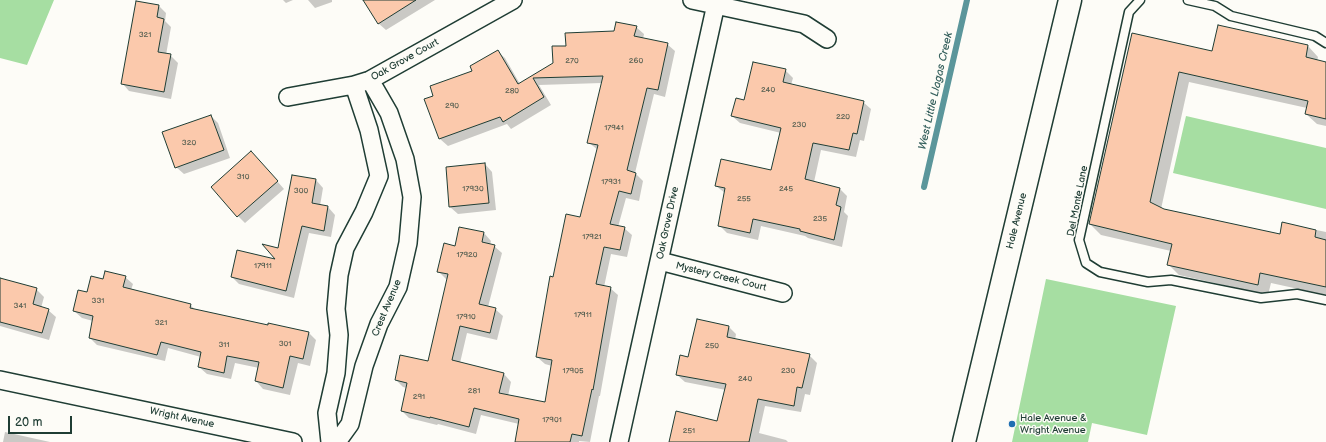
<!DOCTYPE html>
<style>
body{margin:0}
#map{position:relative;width:1326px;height:442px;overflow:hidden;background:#fdfcf7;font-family:"Balsamiq Sans",sans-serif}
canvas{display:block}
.scale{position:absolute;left:8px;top:416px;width:64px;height:18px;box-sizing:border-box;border:2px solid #1f3d34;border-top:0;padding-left:5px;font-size:12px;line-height:14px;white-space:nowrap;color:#1f3d34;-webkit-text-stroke:3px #fdfcf7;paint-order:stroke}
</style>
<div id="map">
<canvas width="1326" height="442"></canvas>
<div class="scale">20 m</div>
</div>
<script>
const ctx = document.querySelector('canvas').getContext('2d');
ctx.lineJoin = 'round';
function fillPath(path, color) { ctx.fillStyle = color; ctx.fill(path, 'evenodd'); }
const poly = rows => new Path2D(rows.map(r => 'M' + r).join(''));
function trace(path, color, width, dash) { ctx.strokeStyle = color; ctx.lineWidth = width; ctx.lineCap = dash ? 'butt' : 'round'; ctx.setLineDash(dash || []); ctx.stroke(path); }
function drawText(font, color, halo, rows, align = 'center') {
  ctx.font = font + ' "Balsamiq Sans",sans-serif'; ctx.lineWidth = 3; ctx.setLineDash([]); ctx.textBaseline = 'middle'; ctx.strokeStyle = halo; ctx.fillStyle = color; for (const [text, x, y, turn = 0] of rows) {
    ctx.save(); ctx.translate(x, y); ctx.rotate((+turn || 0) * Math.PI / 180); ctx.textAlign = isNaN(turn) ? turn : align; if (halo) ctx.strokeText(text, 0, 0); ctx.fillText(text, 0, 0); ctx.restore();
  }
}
const green = poly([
 [0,0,54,0,27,65,0,58],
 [1186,116,1326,148,1326,209,1173,173],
 [1046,279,1176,306,1147,435,1092,423,1088,442,1012,442]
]);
const shadow = poly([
 [283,0,293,0,286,3],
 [308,0,332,0,332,2,315,8],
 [371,0,435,0,386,30,378,23],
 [136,2,159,6,166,13,165,21,171,27,166,55,170,55,178,63,171,99,129,91,122,83],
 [636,27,644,34,643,39,667,44,675,51,665,97,654,94,635,173,643,181,639,201,626,198,618,227,624,228,632,235,627,257,611,254,604,287,610,288,618,295,600,396,599,396,590,442,579,441,579,442,516,442,519,424,481,415,476,434,438,424,437,425,409,418,402,411,407,388,403,387,396,380,428,363,448,279,446,279,438,271,456,247,484,233,491,241,490,245,494,246,502,253,488,307,495,309,503,316,497,340,467,333,460,363,504,374,511,382,508,396,546,404,552,366,545,364,537,357,554,278,581,218,598,150,588,142,602,83,539,85,551,105,511,129,507,124,448,146,440,139,435,96,474,71,497,51,505,58,520,84,554,64,567,47],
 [1133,34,1213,52,1308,46,1318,57,1317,61,1326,63,1326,126,1317,124,1306,114,1307,108,1189,82,1161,209,1281,235,1283,223,1326,232,1326,295,1271,283,1268,295,1179,275,1168,264,1171,251,1101,235,1090,224],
 [785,70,793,78,791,85,863,102,871,109,864,141,860,140,856,157,821,150,814,182,840,189,847,196,844,212,848,216,842,247,808,238,805,236,761,226,758,240,727,233,719,225,725,193,716,186,772,171,781,133,740,123,732,116,745,102],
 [211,116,218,123,230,158,184,174,176,167],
 [259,160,284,189,245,223,238,216],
 [485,164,492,172,496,210,458,214,450,207],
 [293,176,316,180,323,188,320,206,328,207,335,215,331,237,309,233,294,298,239,284,232,277,278,261],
 [125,277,133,284,131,290,190,305,197,311,268,326,269,324,309,333,316,340,310,366,298,363,290,395,263,389,256,381,259,368,235,363,231,379,207,374,199,367,201,357,168,348,165,361,97,345,90,338,93,321,82,318,74,311,88,293,104,280],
 [0,280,36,289,44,297,41,308,48,310,56,317,49,340,0,326],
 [729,327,736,334,735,340,809,355,817,363,810,395,805,394,801,412,765,406,759,433,786,440,788,442,670,442,718,423,726,390,685,382,677,375,689,358],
 [5,432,50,442,3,442]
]);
const stream = poly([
 [924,187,967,0]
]);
const building = poly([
 [363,0,416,0,378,24,363,0],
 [136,1,159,5,157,17,164,19,158,52,171,54,164,92,121,84,136,1],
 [616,22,637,26,634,36,668,43,658,90,647,88,627,170,636,173,631,194,619,191,610,224,625,227,620,250,604,247,596,284,611,287,593,390,592,389,582,436,572,434,570,442,515,442,519,419,474,408,469,427,430,417,430,418,401,411,407,383,395,380,400,355,428,361,448,274,437,272,444,243,455,246,459,227,484,232,482,242,495,245,479,304,496,308,490,333,460,326,452,360,504,373,499,393,545,402,552,360,536,357,550,276,553,277,566,214,580,217,598,145,587,143,603,76,533,78,544,97,503,122,500,117,439,139,424,99,433,96,430,86,472,71,470,66,498,50,518,84,553,63,552,46,566,46,565,33,614,31,616,22],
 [1218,25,1308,45,1306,57,1326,62,1326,119,1305,114,1308,101,1179,72,1150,202,1164,209,1280,234,1282,222,1316,230,1315,237,1326,240,1326,287,1260,273,1258,285,1167,265,1172,244,1089,224,1132,33,1212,51,1218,25],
 [753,62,786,69,783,82,864,101,857,134,853,133,849,150,813,143,805,179,840,188,836,205,841,207,834,240,800,231,800,229,753,219,750,233,718,226,725,188,715,186,721,159,771,170,781,128,731,116,736,98,744,100,753,62],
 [211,115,224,150,175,168,162,132,211,115],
 [251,151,278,181,237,217,211,187,251,151],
 [485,163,489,203,449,207,446,167,485,163],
 [292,175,316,179,312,203,328,206,324,231,302,226,286,291,231,277,237,250,275,259,262,244,278,248,292,175],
 [105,271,126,276,123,287,191,304,190,308,268,325,268,323,309,332,303,359,290,356,283,388,255,381,259,362,227,356,224,373,198,367,201,352,161,342,157,355,89,338,93,316,73,311,78,290,87,292,91,276,103,279,105,271],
 [0,278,37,288,33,304,49,309,42,333,0,322,0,278],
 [697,319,729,326,727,337,810,354,802,388,797,387,794,406,758,399,749,442,669,442,676,411,717,421,726,384,676,375,680,355,688,357,697,319]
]);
const lane = poly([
 [1140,0,1129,12,1079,240,1086,263,1100,272,1148,282,1171,280,1261,298,1297,294,1326,300],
 [1188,0,1215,6,1231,16,1315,36,1326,43]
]);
const street = poly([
 [692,0,804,24,827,39],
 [288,97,354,85,370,80,513,0],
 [660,261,783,293],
 [0,380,293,442],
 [330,442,327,413,336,373,339,335,336,309,339,275,345,248,364,212,379,176,369,130,354,85],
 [337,442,350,424,364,366,379,324,398,287,408,243,412,197,405,159,389,113,370,80],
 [619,442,716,4]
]);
const secondary = poly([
 [964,442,1070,0]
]);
const markers = [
 [1012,424,4,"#1f6fb2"]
];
const numberNames = [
 ["321",145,35],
 ["270",572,61],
 ["260",636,61],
 ["240",768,90],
 ["280",512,91],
 ["290",452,106],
 ["220",843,117],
 ["230",799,125],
 ["17941",614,128],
 ["320",189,143],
 ["310",243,177],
 ["17931",611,182],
 ["17930",473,189],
 ["245",786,189],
 ["300",301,191],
 ["255",744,199],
 ["235",820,219],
 ["17921",592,237],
 ["17920",467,255],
 ["17911",263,266],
 ["331",98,301],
 ["341",20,306],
 ["17911",583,315],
 ["17910",466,317],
 ["321",161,323],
 ["301",285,344],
 ["311",224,345],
 ["250",712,346],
 ["17905",573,371],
 ["230",788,371],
 ["240",745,379],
 ["281",474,391],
 ["291",419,397],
 ["17901",552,420],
 ["251",689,431]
];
const streetNames = [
 ["Oak Grove Court",405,60,-29],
 ["Del Monte Lane",1078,201,-79],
 ["Hale Avenue",1017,221,-76],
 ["Oak Grove Drive",668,223,-78],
 ["Mystery Creek Court",721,277,14],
 ["Crest Avenue",387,308,-67],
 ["Wright Avenue",182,418,12]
];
const poiNames = [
 ["Hale Avenue &",1020,418],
 ["Wright Avenue",1020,430]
];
const waterNames = [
 ["West Little Llagas Creek",936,91,-77]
];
fillPath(green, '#a6dea2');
fillPath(shadow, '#0003');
trace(stream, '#5b969b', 6);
fillPath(building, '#fbc9ac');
trace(building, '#1f3d34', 1);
trace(lane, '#1f3d34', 11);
trace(street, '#1f3d34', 20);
trace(secondary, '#1f3d34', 25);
trace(lane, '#fdfcf7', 8);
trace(street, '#fdfcf7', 17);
trace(secondary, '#fdfcf7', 22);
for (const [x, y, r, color] of markers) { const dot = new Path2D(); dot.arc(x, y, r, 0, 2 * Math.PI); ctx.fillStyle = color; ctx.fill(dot); trace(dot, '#fdfcf7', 1.5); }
drawText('8px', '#566052', null, numberNames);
drawText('10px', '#1f3d34', '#fdfcf7', streetNames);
drawText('10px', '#1f3d34', '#fdfcf7', poiNames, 'left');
drawText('italic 11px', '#38625f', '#fdfcf7', waterNames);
</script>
